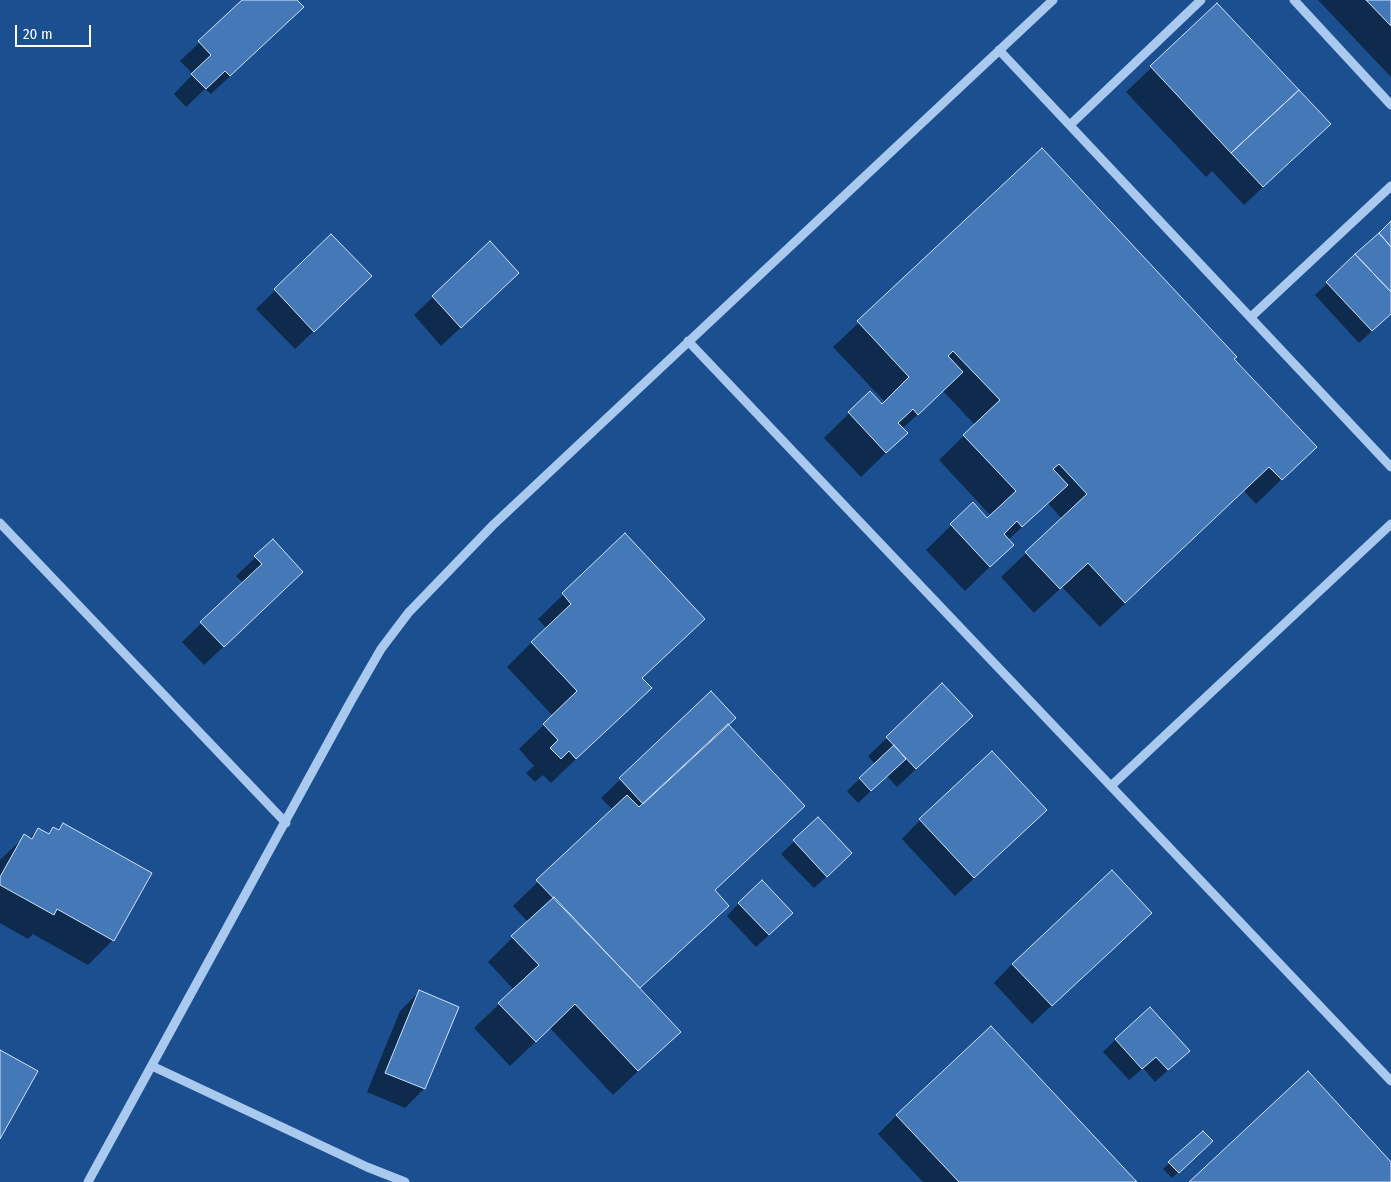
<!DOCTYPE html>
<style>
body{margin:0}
#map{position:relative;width:1391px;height:1182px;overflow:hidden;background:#1b4f8f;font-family:"Fira Sans Condensed",sans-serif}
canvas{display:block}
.scale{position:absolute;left:15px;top:25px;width:76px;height:22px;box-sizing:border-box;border:2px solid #fff;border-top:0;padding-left:6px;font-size:15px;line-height:18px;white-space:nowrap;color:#fff;-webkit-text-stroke:4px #1b4f8f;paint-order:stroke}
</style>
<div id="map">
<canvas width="1391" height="1182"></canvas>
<div class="scale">20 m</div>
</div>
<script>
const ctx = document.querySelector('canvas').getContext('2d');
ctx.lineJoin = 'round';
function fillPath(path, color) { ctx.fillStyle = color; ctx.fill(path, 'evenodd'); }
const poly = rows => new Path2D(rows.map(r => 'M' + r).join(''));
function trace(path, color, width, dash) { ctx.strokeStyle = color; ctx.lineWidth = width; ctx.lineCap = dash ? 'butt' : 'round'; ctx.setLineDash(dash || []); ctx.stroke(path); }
const shadow = poly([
 [244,0,295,0,283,26,211,94,205,89,186,107,174,94,193,74,180,61],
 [1318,0,1391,0,1391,77],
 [1217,5,1310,142,1244,205,1212,171,1206,177,1126,92],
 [1042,150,1315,447,1256,504,1244,491,1100,627,1062,587,1034,613,1001,577,1062,519,1048,503,1008,540,1012,545,965,591,926,550,973,504,987,520,991,516,939,460,975,425,943,391,902,429,906,433,861,477,824,438,870,393,882,405,885,402,833,347],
 [1391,223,1391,313,1359,343,1315,295],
 [331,236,351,295,295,349,256,309],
 [490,243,499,292,441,346,414,315],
 [625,535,641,679,650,688,551,783,543,775,535,782,526,773,534,766,519,749,553,716,507,667,546,628,538,619],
 [273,541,283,591,204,665,182,642,243,583,236,576],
 [711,693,727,725,714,891,702,930,639,989,679,1032,613,1095,550,1028,510,1066,474,1028,514,990,488,962,528,922,513,906,613,810,601,798],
 [952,735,897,787,887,776,858,803,847,791,875,764,868,756,887,738],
 [818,819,838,866,814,888,781,854],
 [920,820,1027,829,955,896,902,839],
 [63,825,113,940,88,965,33,934,28,939,0,923,0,860,25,836,30,838,38,830,47,835,54,828,57,830],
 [739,903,779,926,756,947,727,916],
 [1131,931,1032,1024,994,983,1012,964],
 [419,992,457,1007,424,1089,405,1108,367,1092,400,1011],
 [1116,1039,1176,1063,1155,1082,1143,1068,1129,1080,1103,1052],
 [897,1115,1135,1182,923,1182,878,1134],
 [1203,1133,1205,1147,1172,1178,1163,1169]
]);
const building = poly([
 [242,0,297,0,304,7,230,76,225,71,206,89,191,74,211,55,198,41,242,0],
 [1366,0,1391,0,1391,26,1366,0],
 [1217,3,1299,90,1231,153,1150,66,1217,3],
 [1299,90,1331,124,1263,187,1231,153,1299,90],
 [1042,148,1237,357,1234,359,1317,447,1282,480,1269,467,1125,603,1088,563,1060,589,1025,552,1087,494,1059,464,1053,469,1068,485,1022,527,1017,521,1004,534,1014,545,990,567,950,524,973,502,987,518,1016,491,963,435,1000,400,953,351,948,356,963,372,918,415,913,409,898,423,908,433,886,453,848,412,870,391,882,404,909,377,857,321,1042,148],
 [1391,221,1391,247,1379,233,1391,221],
 [1379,233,1391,247,1391,292,1355,254,1379,233],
 [331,234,372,276,314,332,274,289,331,234],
 [490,241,519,273,461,328,432,296,490,241],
 [1355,254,1391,292,1391,314,1372,331,1326,282,1355,254],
 [625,533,705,619,642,678,652,688,576,759,569,751,561,759,550,748,558,740,543,724,577,691,531,642,571,604,562,593,625,533],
 [273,539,303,572,224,647,200,622,262,564,254,556,273,539],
 [942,683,973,716,916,769,886,737,942,683],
 [711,691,736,718,643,804,619,778,711,691],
 [728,724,805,806,715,890,729,906,640,988,536,880,627,795,639,807,728,724],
 [894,745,906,759,871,791,859,778,894,745],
 [992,751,1047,810,974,878,919,819,992,751],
 [818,817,852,853,827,877,793,840,818,817],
 [63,823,152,873,114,941,57,909,54,915,0,885,0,877,24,834,32,839,38,828,49,834,53,827,59,830,63,823],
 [1112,870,1152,913,1052,1006,1012,964,1112,870],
 [762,880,793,913,769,935,738,903,762,880],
 [554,897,681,1032,638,1071,575,1004,536,1042,498,1003,539,965,511,936,554,897],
 [419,990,459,1007,425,1089,385,1073,419,990],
 [1150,1007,1190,1051,1168,1070,1156,1057,1142,1069,1115,1039,1150,1007],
 [991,1026,1137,1182,959,1182,896,1115,991,1026],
 [0,1050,38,1071,0,1139,0,1050],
 [1308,1071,1391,1162,1391,1182,1189,1182,1308,1071],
 [1203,1131,1213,1141,1179,1173,1168,1162,1203,1131]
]);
const minor = poly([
 [1294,0,1391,105],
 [999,50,1391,467],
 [1070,125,1201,0],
 [1251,317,1391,186],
 [688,341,1391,1081],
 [0,523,286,823],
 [1111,786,1391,524],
 [152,1066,367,1167,405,1182],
 [88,1182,351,701,381,649,409,612,492,526,1053,0]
]);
fillPath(shadow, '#0007');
fillPath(building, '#4478b7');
trace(building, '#cfe3fa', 1);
trace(minor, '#a9c9ee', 9);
</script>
